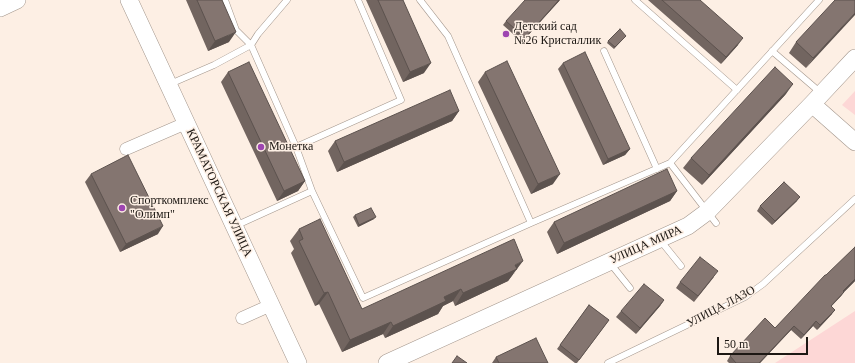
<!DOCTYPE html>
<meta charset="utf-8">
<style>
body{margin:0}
#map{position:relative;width:855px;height:363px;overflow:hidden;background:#fdefe4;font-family:Georgia,serif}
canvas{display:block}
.scale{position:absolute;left:717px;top:337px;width:91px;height:18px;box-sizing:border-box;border:2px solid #1d1814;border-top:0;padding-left:5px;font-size:12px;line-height:14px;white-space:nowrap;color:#1d1814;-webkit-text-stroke:3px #fdefe4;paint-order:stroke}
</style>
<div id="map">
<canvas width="855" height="363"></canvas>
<div class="scale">50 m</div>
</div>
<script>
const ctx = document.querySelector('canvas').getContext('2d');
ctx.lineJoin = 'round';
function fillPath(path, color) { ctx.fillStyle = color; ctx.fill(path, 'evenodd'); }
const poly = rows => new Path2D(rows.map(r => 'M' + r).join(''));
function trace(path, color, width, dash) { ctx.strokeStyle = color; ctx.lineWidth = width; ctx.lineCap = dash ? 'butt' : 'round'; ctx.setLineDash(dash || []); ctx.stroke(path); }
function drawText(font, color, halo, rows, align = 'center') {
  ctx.font = font + ' Georgia,serif'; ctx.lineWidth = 3; ctx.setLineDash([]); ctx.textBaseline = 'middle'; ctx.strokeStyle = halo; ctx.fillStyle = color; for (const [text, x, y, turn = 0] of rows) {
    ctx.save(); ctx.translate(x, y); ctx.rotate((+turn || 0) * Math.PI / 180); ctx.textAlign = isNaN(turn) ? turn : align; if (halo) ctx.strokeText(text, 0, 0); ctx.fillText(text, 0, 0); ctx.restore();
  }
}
const green = poly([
 [855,91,855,115,842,105],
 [855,311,855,363,775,363]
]);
const lane = poly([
 [225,0,236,30,251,45,296,147,401,100,358,0],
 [420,0,448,36,531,223],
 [635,0,737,90],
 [604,51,657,169],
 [772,51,821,93],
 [170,84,214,65,251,45,258,34,287,0],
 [296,147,312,191],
 [670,163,716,223],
 [235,226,312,191,363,298,531,223,670,163,819,0],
 [660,240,681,266],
 [610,263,630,288],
 [608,363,745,297,763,284,855,199]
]);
const street = poly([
 [126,149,186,123],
 [242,318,271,305]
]);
const secondary = poly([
 [129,0,298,363],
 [0,8,17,0],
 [812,104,855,142],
 [387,363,688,226,707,212,812,104,855,58]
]);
const wall = poly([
 [186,0,222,0,229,42,208,51],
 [366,0,403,0,424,73,403,82],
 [560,0,522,42,503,25,506,21],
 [648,0,700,0,738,45,721,64],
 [855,0,806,68,789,53,796,42],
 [626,36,614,49,607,43,608,41],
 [563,63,630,149,625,155,603,165,558,69],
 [228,72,305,181,298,191,277,201,221,82],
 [485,72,553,184,531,194,478,82],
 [786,94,702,185,683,168,691,158],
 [459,111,452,121,337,172,328,151,335,141],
 [91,174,158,234,120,252,85,182],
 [677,191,670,201,557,254,547,232,554,222],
 [797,201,772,225,757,211,760,206],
 [355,215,374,219,358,227,353,217],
 [299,229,362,309,515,273,514,273,508,281,455,306,453,301,443,306,438,314,385,338,383,334,342,352,319,304,315,306,291,253,294,249,290,241],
 [855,247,855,281,844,292,841,296,831,306,832,314,817,330,813,326,801,339,791,330,760,363,729,363,727,361,730,356,775,328],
 [714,277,694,302,676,288,680,282],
 [664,300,660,306,636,334,616,317,621,311],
 [589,305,609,320,577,363,575,363,557,349],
 [496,357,548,363,492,363]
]);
const shadedWall = poly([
 [559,0,560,0,522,42,525,38],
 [855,13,855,15,806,68,813,58],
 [236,32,229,42,208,51,215,41],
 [743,38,738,45,721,64,726,57],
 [431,63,424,73,403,82,410,72],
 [793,84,786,94,702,185,709,175],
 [459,111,452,121,337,172,344,162],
 [630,149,625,155,603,165,608,159],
 [560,174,553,184,531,194,538,184],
 [305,181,298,191,277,201,284,191],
 [677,191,670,201,557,254,564,243],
 [800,197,797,201,772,225,775,221],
 [376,217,374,219,358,227,359,225],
 [163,226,158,234,120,252,126,244],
 [523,261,508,281,455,306,463,293,515,265],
 [855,279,855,281,840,296,843,291],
 [461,289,453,301,443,306,438,314,385,338,393,326,444,297],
 [328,292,319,304,315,306,324,293],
 [844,292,841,296,828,310,831,306],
 [664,300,660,306,636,334,640,328],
 [835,310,832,314,817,330,820,325],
 [816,321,813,326,801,339,804,335],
 [391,322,383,334,342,352,350,340],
 [794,326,791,330,760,363,759,363]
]);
const building = poly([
 [197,0,222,0,236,32,215,41,197,0],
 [378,0,403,0,431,63,410,72,378,0],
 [525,0,559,0,525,38,506,21,525,0],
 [662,0,700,0,743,38,726,57,662,0],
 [835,0,855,0,855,13,813,58,796,42,835,0],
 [620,29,626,36,615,47,608,41,620,29],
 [585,52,630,149,608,159,563,63,585,52],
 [507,61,560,174,538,184,485,72,507,61],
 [249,62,305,181,284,191,228,72,249,62],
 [775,67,793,84,709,175,691,158,775,67],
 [450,90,459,111,344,162,335,141,450,90],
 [128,155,163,226,126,244,91,174,128,155],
 [667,169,677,191,564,243,554,222,667,169],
 [784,182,800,197,775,221,760,206,784,182],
 [371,208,376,217,359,225,355,215,371,208],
 [320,219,362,309,514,239,523,261,515,265,517,269,463,293,461,289,444,297,446,301,393,326,391,322,350,340,328,292,324,293,299,241,303,239,299,229,320,219],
 [855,247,855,279,843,291,844,292,831,306,835,310,820,325,816,321,804,335,794,326,759,363,736,363,730,356,765,318,775,328,825,275,826,275,855,247],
 [700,257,718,271,698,296,680,282,700,257],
 [644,284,664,300,640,328,621,311,644,284],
 [589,305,609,320,579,360,560,345,589,305],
 [536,338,548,363,499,363,496,357,536,338],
 [457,356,467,363,452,363,457,356]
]);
const markers = [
 [506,34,4,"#9e45b1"],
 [261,147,4,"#9e45b1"],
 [122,208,4,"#9e45b1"]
];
const poiNames = [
 ["Детский сад",514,27],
 ["№26 Кристаллик",514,41],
 ["Монетка",269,147],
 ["Спорткомплекс",130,201],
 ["\"Олимп\"",130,215]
];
const streetNames = [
 ["КРАМАТОРСКАЯ УЛИЦА",219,193,65],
 ["УЛИЦА МИРА",646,245,-24],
 ["УЛИЦА ЛАЗО",721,307,-28]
];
fillPath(green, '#fdd7d6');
trace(lane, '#a3968c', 7);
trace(street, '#a3968c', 13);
trace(secondary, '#a3968c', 18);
trace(lane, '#fff', 6);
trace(street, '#fff', 12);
trace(secondary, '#fff', 17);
fillPath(wall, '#726560');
fillPath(shadedWall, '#5c524e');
fillPath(building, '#847570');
trace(building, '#5c524e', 1);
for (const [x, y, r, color] of markers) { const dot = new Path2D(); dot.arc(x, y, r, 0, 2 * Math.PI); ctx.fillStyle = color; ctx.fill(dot); trace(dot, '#fdefe4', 1.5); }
drawText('12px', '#1d1814', '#fdefe4', poiNames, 'left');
drawText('12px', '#1d1814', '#fdefe4', streetNames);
</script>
